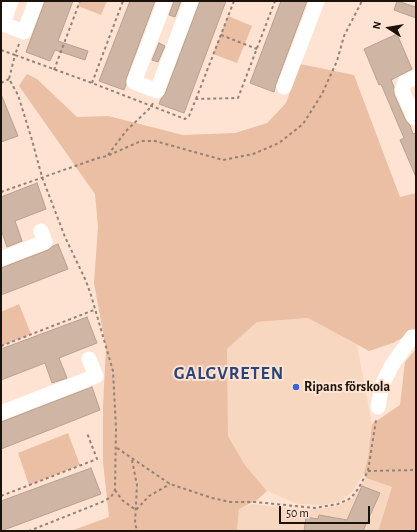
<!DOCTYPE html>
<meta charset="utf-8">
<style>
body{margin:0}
#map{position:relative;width:417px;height:532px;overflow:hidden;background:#ffe3d2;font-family:"Alegreya Sans",sans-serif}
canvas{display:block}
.frame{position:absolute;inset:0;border:2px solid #1b120c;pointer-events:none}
.north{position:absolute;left:369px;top:8px;width:40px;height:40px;-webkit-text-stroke:3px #ffe3d2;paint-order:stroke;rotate:282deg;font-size:11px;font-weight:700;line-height:16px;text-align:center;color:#1b120c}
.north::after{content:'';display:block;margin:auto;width:14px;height:18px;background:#1b120c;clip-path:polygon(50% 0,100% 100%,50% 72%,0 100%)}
.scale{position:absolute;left:279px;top:506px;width:91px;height:18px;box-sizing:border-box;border:2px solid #1b120c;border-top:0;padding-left:5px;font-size:12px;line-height:14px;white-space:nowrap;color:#1b120c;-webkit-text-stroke:3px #ffe3d2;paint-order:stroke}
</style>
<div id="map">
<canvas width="417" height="532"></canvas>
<div class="frame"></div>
<div class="north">N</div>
<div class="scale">50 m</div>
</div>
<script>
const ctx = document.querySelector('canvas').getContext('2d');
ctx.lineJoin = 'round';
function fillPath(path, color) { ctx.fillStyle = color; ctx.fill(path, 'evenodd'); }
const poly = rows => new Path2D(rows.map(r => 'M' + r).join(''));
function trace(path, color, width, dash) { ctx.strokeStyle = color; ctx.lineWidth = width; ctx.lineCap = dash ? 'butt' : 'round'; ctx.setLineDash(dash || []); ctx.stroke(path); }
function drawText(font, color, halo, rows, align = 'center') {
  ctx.font = font + ' "Alegreya Sans",sans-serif'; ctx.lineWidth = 4; ctx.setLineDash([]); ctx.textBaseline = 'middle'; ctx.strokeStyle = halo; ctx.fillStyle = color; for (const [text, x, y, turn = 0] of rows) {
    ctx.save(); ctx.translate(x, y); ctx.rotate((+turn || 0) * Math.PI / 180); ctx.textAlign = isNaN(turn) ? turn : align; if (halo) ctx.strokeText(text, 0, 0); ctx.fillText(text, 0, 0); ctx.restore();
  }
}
const built = poly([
 [308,318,357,345,372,424,368,458,364,473,353,491,339,502,321,505,298,504,267,491,245,465,228,436,227,349,257,322],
 [366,478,392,487,378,531,237,531,239,509,252,504,309,510,338,506,352,499]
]);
const green = poly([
 [80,1,107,1,101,15,78,6],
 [228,16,252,26,237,63,213,54],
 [300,64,354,75,400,197,416,193,416,332,413,332,393,343,369,351,308,318,257,322,227,349,228,436,245,465,267,491,257,500,239,509,237,531,71,531,109,517,103,462,103,406,106,349,94,283,98,227,95,194,19,86,27,74,37,79,77,117,108,116,183,135,235,133,267,123,286,103],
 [19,304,31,334,1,346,1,312],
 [416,349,416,531,378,531,392,487,366,478,364,473,368,458,372,424,400,405,405,362],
 [68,433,80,465,29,485,18,453]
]);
const building = poly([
 [45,1,73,1,58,41,88,51,85,60,55,50,50,61,26,52,45,1],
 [130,1,155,1,126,79,126,85,124,90,99,81,130,1],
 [174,1,181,1,175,17,169,15,174,1],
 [200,1,226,1,184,113,159,104,161,99,165,94,200,1],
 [281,1,307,1,276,84,274,92,250,83,281,1],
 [397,1,416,7,416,18,394,10,397,1],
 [397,34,412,69,391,80,394,87,394,94,406,121,410,125,413,134,416,133,416,177,400,140,404,138,381,84,379,85,364,49,397,34],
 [159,43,165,46,158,62,152,60,159,43],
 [1,94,18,136,1,142,1,94],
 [37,183,46,209,15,221,22,241,7,247,1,229,1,197,37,183],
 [58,244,68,269,1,295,1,268,48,250,53,246,58,244],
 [87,317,97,343,59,358,67,378,52,383,45,363,1,380,1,349,87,317],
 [92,387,100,410,1,449,1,422,92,387],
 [91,468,101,494,1,531,1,501,91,468],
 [362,486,380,493,363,531,304,531,306,517,318,519,319,515,347,520,362,486]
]);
const path = poly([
 [221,35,257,49],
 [19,44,15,55,92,83,185,119,189,116,196,99,238,98,275,1],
 [1,50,15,55,9,79,18,95,32,140,42,177,65,237,86,281,91,295,113,371,116,428,115,490,111,497,102,502,29,531],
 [54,70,80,1],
 [1,83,9,79],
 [92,83,123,1],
 [196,99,234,1],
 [108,155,126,131,151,107,153,103],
 [1,192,98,158,107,156,141,141,155,141,223,160,253,154,279,143,303,124,322,94,337,61,344,36,362,1],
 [1,346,94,310],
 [117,448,170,484,212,498,230,502,255,502,315,508,338,504,351,498,358,489,368,471,376,420],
 [132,460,137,485,135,523,137,531],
 [368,471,416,470],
 [115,490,122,500,136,510,149,496,170,484],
 [1,496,97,459,87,433]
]);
const minor = poly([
 [11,1,3,24,24,32,36,1],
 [165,1,134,82,157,91,191,1],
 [416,77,405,82,402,90,414,117,416,118],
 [284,87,317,1],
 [1,259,45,242,41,231],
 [378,407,382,385,392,365,412,337,416,337],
 [1,413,96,376,89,359]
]);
const markers = [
 [296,387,4,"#3965d6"]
];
const poiNames = [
 ["Ripans förskola",304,387]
];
const districtNames = [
 ["GALGVRETEN",229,374]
];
fillPath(built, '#f8d7c0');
fillPath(green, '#ebbfa3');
fillPath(building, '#cfb5a4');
trace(building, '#b89f8e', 1);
trace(path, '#948175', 2, [3, 3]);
trace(minor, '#fff', 15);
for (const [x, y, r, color] of markers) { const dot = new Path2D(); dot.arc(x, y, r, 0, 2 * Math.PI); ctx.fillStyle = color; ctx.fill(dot); trace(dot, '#ffe3d2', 1.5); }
drawText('bold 14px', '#1b120c', '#ffe3d2', poiNames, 'left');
ctx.letterSpacing = '1px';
drawText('bold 18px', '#2b437b', '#ffe3d2', districtNames);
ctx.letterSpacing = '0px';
</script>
